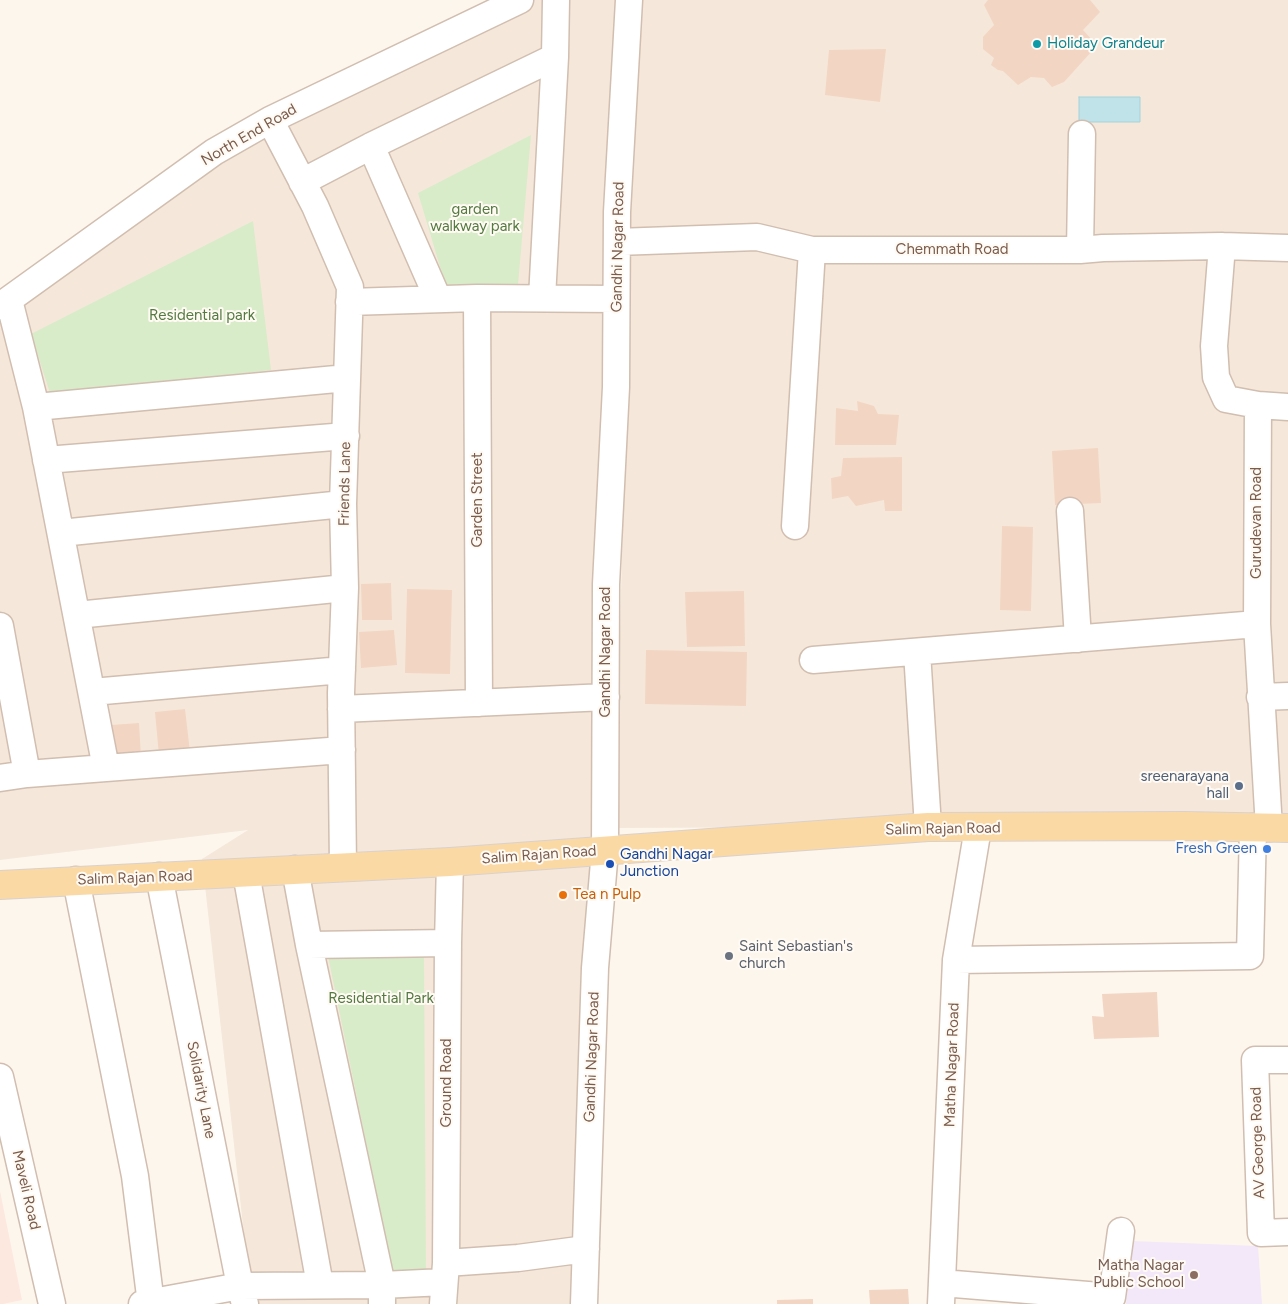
<!DOCTYPE html>
<style>
body{margin:0}
canvas{display:block;background:#fdf6ec}
</style>
<canvas width="1288" height="1304"></canvas>
<script>
const ctx = document.querySelector('canvas').getContext('2d');
ctx.lineJoin = 'round';
function fillPath(path, color) { ctx.fillStyle = color; ctx.fill(path, 'evenodd'); }
const poly = rows => new Path2D(rows.map(r => 'M' + r).join(''));
function trace(path, color, width, dash) { ctx.strokeStyle = color; ctx.lineWidth = width; ctx.lineCap = dash ? 'butt' : 'round'; ctx.setLineDash(dash || []); ctx.stroke(path); }
function drawText(font, color, halo, rows, align = 'center') {
  ctx.font = font + ' Figtree,sans-serif'; ctx.lineWidth = 4; ctx.setLineDash([]); ctx.textBaseline = 'middle'; ctx.strokeStyle = halo; ctx.fillStyle = color; for (const [text, x, y, turn = 0] of rows) {
    ctx.save(); ctx.translate(x, y); ctx.rotate((+turn || 0) * Math.PI / 180); ctx.textAlign = isNaN(turn) ? turn : align; if (halo) ctx.strokeText(text, 0, 0); ctx.fillText(text, 0, 0); ctx.restore();
  }
}
const residential = poly([
 [503,0,1288,0,1288,825,615,828,635,46,578,1304,254,1304,249,1279,202,859,248,830,0,860,0,307,272,112]
]);
const commercial = poly([
 [0,1191,22,1300,3,1304,0,1304]
]);
const education = poly([
 [1132,1241,1258,1246,1262,1304,1126,1304]
]);
const green = poly([
 [531,135,518,285,447,290,418,193],
 [253,221,271,370,51,396,31,334],
 [424,952,426,1274,393,1274,328,956]
]);
const water = poly([
 [1079,97,1140,97,1140,122,1079,122,1079,97]
]);
const building = poly([
 [988,0,1090,0,1100,12,1083,30,1092,40,1092,51,1064,82,1052,87,1044,78,1031,77,1018,85,1003,71,998,70,991,65,994,58,983,49,983,37,994,25,984,5],
 [886,49,880,102,825,95,829,50],
 [857,401,874,406,878,414,899,415,896,445,835,445,836,408,858,411],
 [1098,448,1101,503,1055,505,1052,451],
 [902,457,902,511,885,511,884,500,856,506,848,496,832,499,831,478,841,476,843,458],
 [1002,526,1033,527,1031,611,1000,610],
 [391,583,392,620,362,620,361,584],
 [407,589,452,590,450,674,405,673],
 [744,591,745,646,687,647,685,592],
 [394,630,397,665,361,668,359,632],
 [646,650,747,652,746,706,645,704],
 [185,709,190,752,159,755,155,712],
 [139,723,141,757,114,759,111,725],
 [1157,992,1159,1037,1094,1039,1092,1016,1104,1017,1102,994],
 [908,1289,909,1304,870,1304,869,1290],
 [813,1299,813,1304,777,1304,777,1300]
]);
const minor = poly([
 [270,120,315,206,350,287,343,504,345,588,341,693,343,867],
 [371,146,438,299],
 [302,182,371,146,555,57],
 [617,242,757,237,812,250,1080,250,1103,248,1222,246,1288,248],
 [1222,246,1214,346,1216,377,1226,399,1258,405,1288,407],
 [1080,250,1082,134],
 [477,298,479,703],
 [542,298,555,57,556,0],
 [9,300,36,407,106,768],
 [349,302,477,298,616,299],
 [0,306,214,152,270,120,520,0],
 [1258,405,1257,624,1269,828],
 [36,407,347,378],
 [46,460,346,436],
 [1070,511,1078,639],
 [795,526,812,250],
 [61,533,343,504],
 [77,615,345,588],
 [0,626,27,774],
 [917,652,928,827],
 [813,660,1257,624],
 [92,692,342,670],
 [1260,697,1288,696],
 [341,709,606,697],
 [0,778,27,774,342,750],
 [295,869,309,945,382,1285,382,1304],
 [246,873,320,1285],
 [159,876,240,1286,245,1304],
 [76,880,135,1176,151,1304],
 [309,945,448,943],
 [956,960,1250,956,1253,827],
 [1288,1060,1255,1060,1261,1233,1288,1232],
 [0,1077,52,1304],
 [446,1263,518,1258,586,1249],
 [942,1283,1112,1297,1121,1231],
 [142,1304,240,1286,382,1285,444,1282],
 [443,1304,446,1263,448,943,450,862],
 [584,1304,595,968,605,850,606,584,616,387,617,212,629,0],
 [941,1304,956,960,978,828]
]);
const major = poly([
 [0,885,450,862,928,827,1184,826,1288,828]
]);
const markers = [
 [1037,44,5,"#0f9aa8"],
 [1239,786,5,"#5c6f8a"],
 [1267,849,5,"#3f7fe0"],
 [610,864,5,"#1a4fb4"],
 [563,895,5,"#e8710a"],
 [729,956,5,"#6b7280"],
 [1194,1275,5,"#8d6e63"]
];
const cultureNames = [
 ["Holiday Grandeur",1047,44]
];
const streetNames = [
 ["North End Road",249,135,-30],
 ["Gandhi Nagar Road",618,247,-89],
 ["Chemmath Road",952,250],
 ["Friends Lane",345,484,-89],
 ["Garden Street",478,500,-90],
 ["Gurudevan Road",1257,523,-90],
 ["Gandhi Nagar Road",606,652,-90],
 ["Salim Rajan Road",943,829,-1],
 ["Salim Rajan Road",539,855,-4],
 ["Salim Rajan Road",135,878,-2],
 ["Gandhi Nagar Road",592,1057,-88],
 ["Matha Nagar Road",952,1065,-88],
 ["Ground Road",447,1083,-90],
 ["Solidarity Lane",201,1090,79],
 ["AV George Road",1258,1143,-92],
 ["Maveli Road",26,1190,77]
];
const parkNames = [
 ["garden",475,210],
 ["walkway park",475,227],
 ["Residential park",202,316],
 ["Residential Park",381,999]
];
const serviceNames = [
 ["sreenarayana",1229,777],
 ["hall",1229,794]
];
const shopNames = [
 ["Fresh Green",1257,849]
];
const transitNames = [
 ["Gandhi Nagar",620,855],
 ["Junction",620,872]
];
const foodNames = [
 ["Tea n Pulp",573,895]
];
const worshipNames = [
 ["Saint Sebastian's",739,947],
 ["church",739,964]
];
const educationNames = [
 ["Matha Nagar",1184,1266],
 ["Public School",1184,1283]
];
fillPath(residential, '#f5e8da');
fillPath(commercial, '#fde8e0');
fillPath(education, '#f3e8fa');
fillPath(green, '#d8ecc9');
fillPath(water, '#bfe3e8');
trace(water, '#a5d3da', 1);
fillPath(building, '#f3d5c3');
trace(minor, '#d1beb0', 29);
trace(major, '#dad1cd', 30);
trace(minor, '#fff', 26);
trace(major, '#fbd9a5', 28);
for (const [x, y, r, color] of markers) { const dot = new Path2D(); dot.arc(x, y, r, 0, 2 * Math.PI); ctx.fillStyle = color; ctx.fill(dot); trace(dot, '#fffaf3', 2); }
drawText('15px', '#0d838f', '#fffaf3', cultureNames, 'left');
drawText('15px', '#7a5c4d', '#fffaf3', streetNames);
drawText('15px', '#537a41', '#fffaf3', parkNames);
drawText('15px', '#4e5e75', '#fffaf3', serviceNames, 'right');
drawText('15px', '#366cbe', '#fffaf3', shopNames, 'right');
drawText('15px', '#164399', '#fffaf3', transitNames, 'left');
drawText('15px', '#c56008', '#fffaf3', foodNames, 'left');
drawText('15px', '#5b616d', '#fffaf3', worshipNames, 'left');
drawText('15px', '#785e54', '#fffaf3', educationNames, 'right');
</script>
